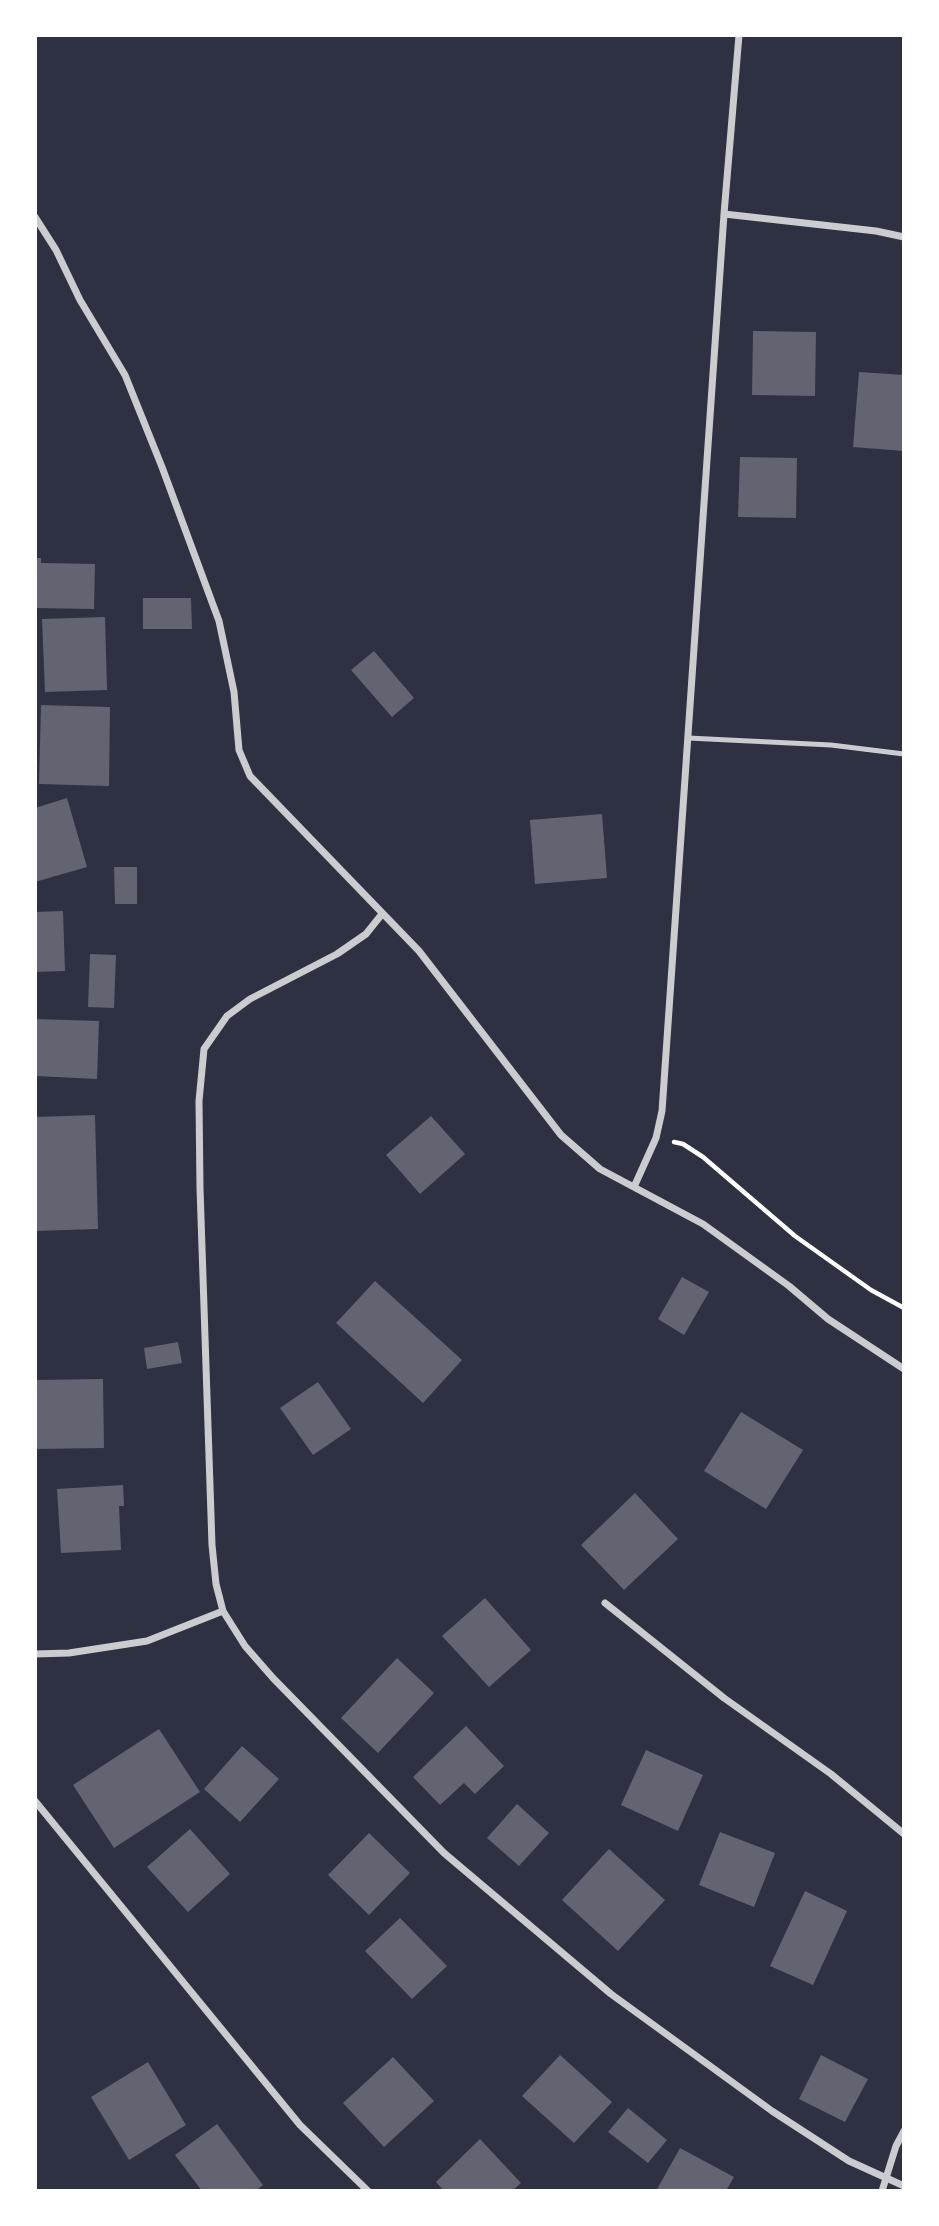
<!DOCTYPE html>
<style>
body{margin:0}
#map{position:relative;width:939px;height:2226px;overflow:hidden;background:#2d3142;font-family:Lato,sans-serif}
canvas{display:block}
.frame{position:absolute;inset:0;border:37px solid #fff;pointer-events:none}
</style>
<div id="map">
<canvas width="939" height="2226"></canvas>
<div class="frame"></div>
</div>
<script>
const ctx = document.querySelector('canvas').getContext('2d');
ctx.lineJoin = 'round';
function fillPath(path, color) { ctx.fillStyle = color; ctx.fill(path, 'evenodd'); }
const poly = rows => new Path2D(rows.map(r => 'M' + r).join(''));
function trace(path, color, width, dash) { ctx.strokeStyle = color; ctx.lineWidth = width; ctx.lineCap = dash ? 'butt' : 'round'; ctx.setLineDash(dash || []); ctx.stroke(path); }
const building = poly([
 [753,331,816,332,815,396,752,395],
 [859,372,904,375,904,451,853,447],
 [740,457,797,458,796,518,738,517],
 [35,558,41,558,41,563,95,564,94,609,35,608],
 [143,598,191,598,192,629,143,629],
 [105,617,107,690,45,692,42,619],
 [374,651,414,698,392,717,351,670],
 [41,705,110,707,109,786,39,784],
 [67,798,87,867,35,882,35,808],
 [602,814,607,878,535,884,530,820],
 [114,867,137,867,137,904,115,904],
 [63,911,65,971,35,972,35,912],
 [90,954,116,955,114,1008,88,1007],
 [35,1019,99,1021,97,1079,35,1076],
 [95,1115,98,1229,35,1231,35,1117],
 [431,1116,465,1154,420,1194,386,1155],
 [682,1277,709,1292,684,1335,658,1319],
 [375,1281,462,1360,423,1403,336,1323],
 [178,1342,182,1363,147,1369,144,1348],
 [103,1379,104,1448,35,1449,35,1380],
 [318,1382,351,1429,313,1455,280,1408],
 [741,1412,803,1450,766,1509,704,1471],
 [123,1485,124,1506,119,1506,121,1550,61,1553,57,1489],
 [635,1493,678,1539,624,1590,581,1545],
 [485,1598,531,1650,489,1687,442,1636],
 [397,1658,434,1693,378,1753,341,1718],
 [466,1726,504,1766,475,1794,464,1783,440,1805,413,1777],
 [159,1729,200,1792,114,1848,73,1785],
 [242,1746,279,1779,240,1822,204,1789],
 [646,1750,703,1775,678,1831,621,1805],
 [517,1804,549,1833,519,1866,487,1838],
 [190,1829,230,1874,188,1912,147,1867],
 [720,1832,775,1853,754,1907,699,1885],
 [369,1833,410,1873,369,1915,328,1875],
 [609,1849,665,1900,618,1951,562,1900],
 [805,1891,847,1911,813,1985,770,1966],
 [400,1918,447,1966,412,1999,365,1951],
 [560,2055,612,2102,574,2143,522,2096],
 [821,2055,868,2079,845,2122,799,2099],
 [393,2057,434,2101,384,2147,343,2103],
 [148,2062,186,2125,129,2160,91,2097],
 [628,2108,667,2140,648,2163,608,2132],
 [217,2124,263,2185,255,2191,202,2191,175,2155],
 [480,2139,521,2183,512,2191,444,2191,436,2182],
 [680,2148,734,2177,726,2191,656,2191]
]);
const path = poly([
 [674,1142,683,1144,703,1157,795,1236,871,1290,904,1308]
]);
const service = poly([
 [688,738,831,745,904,754]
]);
const minor = poly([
 [724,214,876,231,904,237],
 [35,217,56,250,80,300,125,375,162,467,219,621,234,692,239,750,250,776,419,951,561,1135,600,1169,703,1224,789,1286,828,1319,904,1369],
 [382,914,366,934,337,954,250,999,227,1016,204,1049,199,1101,200,1188,212,1545,216,1584,223,1611,245,1646,273,1678,444,1853,611,1994,772,2111,849,2161,904,2186],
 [634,1187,656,1138,662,1111,724,214,739,35],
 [605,1603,724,1698,831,1774,904,1834],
 [35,1654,69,1653,147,1641,223,1611],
 [35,1801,300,2125,368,2191],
 [882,2191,896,2146,904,2131]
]);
fillPath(building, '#626471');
trace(path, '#fff', 4.5);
trace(service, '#caccd0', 5);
trace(minor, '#caccd0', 7);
</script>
